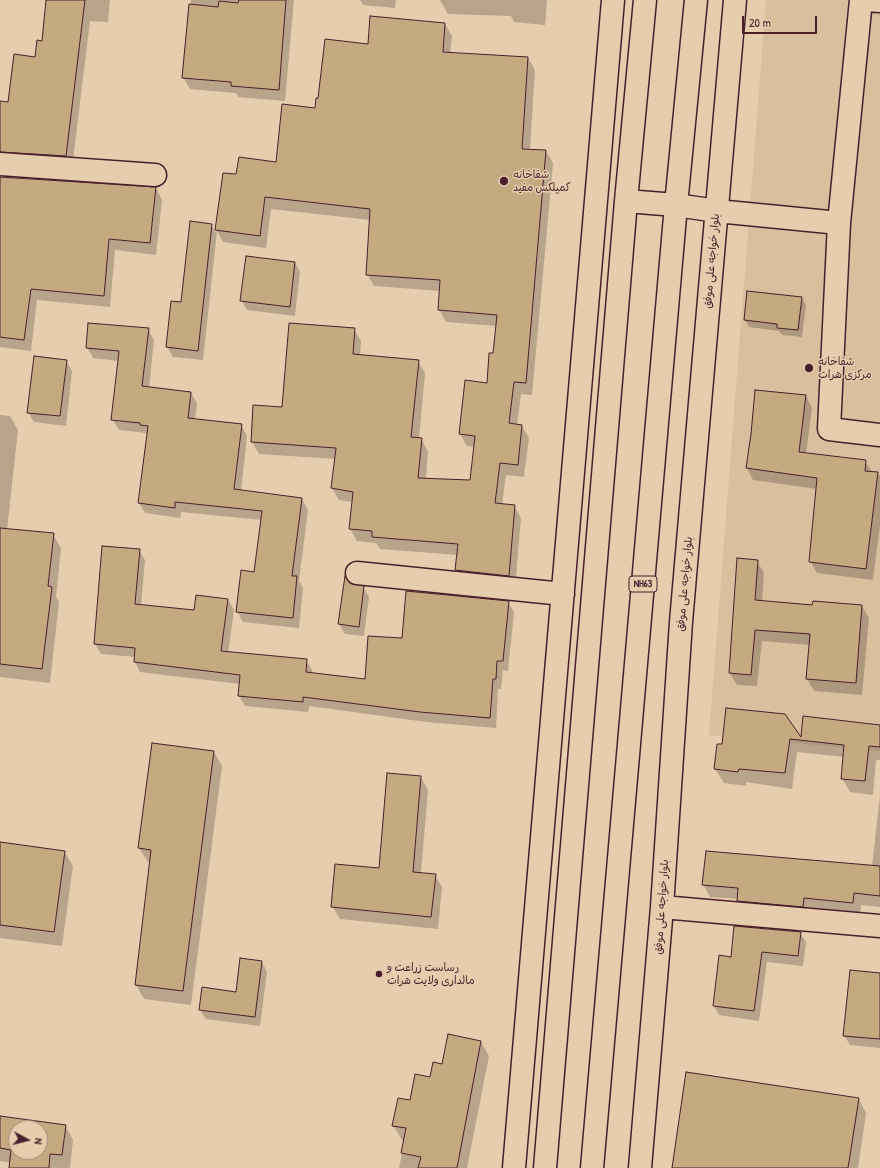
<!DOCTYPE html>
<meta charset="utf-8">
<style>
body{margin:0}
#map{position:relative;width:880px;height:1168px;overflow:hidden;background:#e6cdae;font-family:"Patrick Hand",sans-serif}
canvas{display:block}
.north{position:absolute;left:8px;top:1120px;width:40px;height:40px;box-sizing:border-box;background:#e6cdae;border:1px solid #a8877a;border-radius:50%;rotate:97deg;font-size:11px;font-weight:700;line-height:16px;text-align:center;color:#4a1f2b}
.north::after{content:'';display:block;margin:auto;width:14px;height:18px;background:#4a1f2b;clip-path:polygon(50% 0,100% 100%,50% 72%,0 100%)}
.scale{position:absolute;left:742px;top:16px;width:75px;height:18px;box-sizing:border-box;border:2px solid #4a1f2b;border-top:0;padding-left:5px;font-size:12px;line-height:14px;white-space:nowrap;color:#4a1f2b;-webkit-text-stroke:3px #e6cdae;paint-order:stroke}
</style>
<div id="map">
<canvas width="880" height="1168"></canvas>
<div class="north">N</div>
<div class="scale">20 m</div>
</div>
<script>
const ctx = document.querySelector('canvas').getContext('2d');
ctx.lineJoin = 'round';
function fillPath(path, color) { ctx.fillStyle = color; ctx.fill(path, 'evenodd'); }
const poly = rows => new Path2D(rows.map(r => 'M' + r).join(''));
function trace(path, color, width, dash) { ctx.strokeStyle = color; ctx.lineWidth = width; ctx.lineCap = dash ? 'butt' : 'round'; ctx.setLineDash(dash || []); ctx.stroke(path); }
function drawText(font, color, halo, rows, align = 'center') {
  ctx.font = font + ' "Patrick Hand","Playpen Sans Arabic",sans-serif'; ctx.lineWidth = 3; ctx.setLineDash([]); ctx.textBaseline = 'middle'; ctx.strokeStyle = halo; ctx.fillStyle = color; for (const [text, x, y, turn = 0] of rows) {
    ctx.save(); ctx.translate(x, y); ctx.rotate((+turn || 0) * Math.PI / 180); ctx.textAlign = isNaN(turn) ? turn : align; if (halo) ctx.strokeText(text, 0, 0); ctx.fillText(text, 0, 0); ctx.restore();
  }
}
const built = poly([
 [766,0,880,0,880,751,709,735]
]);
const shadow = poly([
 [47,0,110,0,108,22,90,21,72,168,0,166,0,102,9,103,43,42],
 [191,0,294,0,285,101,238,97,236,93,190,89,183,77],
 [360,0,396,0,395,8,363,5],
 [440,0,547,0,545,25,514,22,511,16,448,14],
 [445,24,452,36,450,54,528,58,535,70,530,150,546,151,553,163,532,395,521,394,517,425,522,426,529,438,524,477,506,475,502,505,514,506,521,518,515,588,463,582,456,570,458,555,380,549,376,543,357,541,350,529,353,502,339,500,332,488,336,459,259,454,252,442,354,329,361,341,360,356,418,361,425,373,419,439,421,439,428,451,426,479,471,481,475,447,467,446,460,434,488,384,494,354,497,326,446,322,439,309,441,291,374,286,367,274,371,220,271,209,266,248,223,242,217,231,203,360,173,357,167,347,172,302,182,303,211,224,216,233,224,174,237,175,277,163,316,109,319,99,369,45],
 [0,178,156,188,162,200,156,255,115,250,110,307,37,300,31,351,0,347],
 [295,263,300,272,295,316,247,310,241,300],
 [802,298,806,305,802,337,782,335,779,331,749,327,745,320],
 [148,329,154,340,149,388,191,393,197,403,195,420,241,425,247,436,241,491,302,499,308,510,299,581,303,588,299,628,243,622,237,611,255,573,262,520,181,512,180,518,145,513,139,503,147,436,146,433,119,430,112,419,119,361,93,358,87,347],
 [66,361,72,371,66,426,34,422,28,412],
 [756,391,806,396,812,408,806,454,865,461,872,472,877,473,880,476,880,526,873,580,817,573,810,561,817,489,753,480,747,468],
 [0,415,10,416,18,430,7,530,53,534,61,548,56,597,59,602,50,683,0,677],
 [139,550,145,560,141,606,194,611,228,600,234,610,228,653,306,660,312,670,312,674,366,681,403,639,508,602,514,612,508,671,503,670,501,689,498,689,496,728,426,722,309,706,308,712,245,706,239,696,240,684,140,672,135,662,135,657,101,654,95,644],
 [757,561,764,573,762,602,813,606,862,606,869,618,862,695,814,691,807,679,810,645,762,641,757,686,737,685,730,673],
 [363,587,369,597,364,636,345,634,339,624],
 [727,709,802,740,868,724,868,723,880,726,880,760,876,760,873,795,850,792,842,778,844,757,797,752,792,789,746,782,746,786,724,783,715,769,723,745],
 [214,752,222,766,191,1005,144,999,136,985,151,862,148,862,139,848],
 [421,777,428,790,421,873,435,875,442,887,438,929,340,919,332,906,380,869],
 [880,795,880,907,861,905,860,915,745,913,738,899,710,897,703,884,872,866],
 [0,843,64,851,73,866,62,946,0,938],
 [800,933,806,942,803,966,767,962,759,1021,719,1015,714,1006,732,958],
 [262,962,267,972,260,1026,206,1019,200,1010,236,993],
 [851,971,880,973,880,1048,850,1045,844,1035],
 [449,1036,481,1042,489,1056,467,1168,399,1168,405,1140,402,1140,393,1125,410,1101,443,1065],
 [858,1098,866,1113,858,1168,673,1168],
 [0,1118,65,1125,73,1140,70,1168,10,1168,11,1163,0,1161],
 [16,1128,40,1128,40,1152,16,1152]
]);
const building = poly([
 [46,0,85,0,66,156,0,152,0,101,8,102,14,54,35,57,37,40,42,41,46,0],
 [239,0,286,0,279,90,231,86,231,82,182,78,189,4,218,7,219,1,238,3,239,0],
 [370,16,445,23,443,52,528,57,522,149,546,150,526,383,514,382,509,423,522,425,518,465,500,463,495,503,515,505,509,576,455,570,458,544,372,537,372,531,349,529,353,492,331,488,336,448,251,442,253,405,282,407,289,323,355,328,353,354,419,360,411,437,422,438,418,478,470,480,475,436,459,434,465,380,487,383,489,353,493,353,497,315,438,310,440,280,366,275,370,209,265,197,260,236,215,230,223,173,236,174,239,157,276,162,282,104,315,108,316,98,318,98,325,39,368,44,370,16],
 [0,177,156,187,150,243,109,239,104,296,31,289,24,340,0,337,0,177],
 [190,221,212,224,198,351,166,347,171,301,181,302,190,221],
 [246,256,295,262,290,307,240,301,246,256],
 [747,291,802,297,798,330,777,328,777,324,744,320,747,291],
 [88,323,149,328,142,386,191,392,188,418,242,424,234,489,302,498,292,576,297,576,293,618,236,612,241,570,254,572,262,511,175,502,175,508,138,503,148,426,140,425,140,423,111,420,119,351,86,348,88,323],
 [34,356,67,360,60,416,27,413,34,356],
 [755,390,806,395,799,452,866,460,865,471,878,472,866,569,809,562,817,478,746,468,751,434,755,390],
 [0,528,54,533,48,586,52,587,42,669,0,664,0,528],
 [102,546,140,549,135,604,194,610,196,595,228,599,221,651,307,659,306,672,365,679,368,636,402,638,406,591,509,601,503,661,497,661,496,679,493,679,490,718,420,712,303,697,303,702,238,696,240,675,134,662,135,648,94,644,102,546],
 [737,558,758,560,755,600,812,605,813,601,862,605,856,683,806,679,810,634,755,630,751,675,729,673,737,558],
 [345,576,350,583,364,586,359,627,338,624,345,576],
 [726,708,785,714,801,737,803,716,880,725,880,747,869,746,865,781,841,779,844,745,790,739,785,773,739,769,738,772,714,769,717,744,722,744,726,708],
 [152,743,214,751,183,991,135,985,151,850,138,848,152,743],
 [387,773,421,776,413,872,436,874,431,917,331,907,335,864,379,868,387,773],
 [0,842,65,851,54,932,0,925,0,842],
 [706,851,880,866,880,896,854,893,853,903,804,898,803,907,737,901,738,888,702,885,706,851],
 [734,926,801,932,798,956,762,952,754,1011,713,1006,719,955,731,957,734,926],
 [240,958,262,961,255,1017,199,1010,202,987,236,992,240,958],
 [850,970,880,973,880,1039,843,1036,850,970],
 [448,1034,481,1041,457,1168,418,1168,421,1157,401,1153,406,1128,392,1126,398,1098,410,1100,415,1074,430,1077,433,1062,442,1064,448,1034],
 [686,1072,859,1098,848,1168,672,1168,686,1072],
 [0,1116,66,1125,62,1155,50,1154,49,1168,9,1168,11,1150,0,1148,0,1116],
 [16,1128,40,1128,40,1152,16,1152,16,1128]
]);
const minor = poly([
 [861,0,839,223,829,429,880,435],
 [865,0,880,1],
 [0,164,155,175],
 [717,211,839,223],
 [357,573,563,594],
 [662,907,880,926],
 [514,1168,613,0],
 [640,1168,662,907,681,622,735,0]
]);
const highway = poly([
 [626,201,676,205,717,211],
 [545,1168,626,201,645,0],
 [592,1168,676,205,696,0]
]);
const markers = [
 [504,181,5,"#4a1f2b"],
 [809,368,5,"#4a1f2b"],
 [379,974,4,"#4a1f2b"]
];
const shields = [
 [643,584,28]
];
const shieldNames = [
 ["NH63",643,584]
];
const poiNames = [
 ["شفاخانه",513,175],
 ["کمپلکس مفید",513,188],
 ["شفاخانه",818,362],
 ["مرکزی هرات",818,375],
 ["رساست زراعت و",387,968],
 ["مالداری ولایت هرات",387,981]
];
const streetNames = [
 ["بلوار خواجه علی موفق",712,261,-85],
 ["بلوار خواجه علی موفق",685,584,-85],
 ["بلوار خواجه علی موفق",662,907,-86]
];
fillPath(built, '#d9bf9e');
fillPath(shadow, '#0003');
fillPath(building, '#c5aa81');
trace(building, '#4a1f2b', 1);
trace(minor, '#4a1f2b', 25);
trace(highway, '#4a1f2b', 25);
trace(minor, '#e6cdae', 22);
trace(highway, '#e6cdae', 22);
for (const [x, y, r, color] of markers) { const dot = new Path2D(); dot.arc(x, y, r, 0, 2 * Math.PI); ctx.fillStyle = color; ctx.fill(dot); trace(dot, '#e6cdae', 1.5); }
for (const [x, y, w] of shields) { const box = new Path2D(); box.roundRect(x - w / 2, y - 8, w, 16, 3); ctx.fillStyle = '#e6cdae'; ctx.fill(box); trace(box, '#4a1f2b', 1); }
drawText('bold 10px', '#4a1f2b', null, shieldNames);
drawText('11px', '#4a1f2b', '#e6cdae', poiNames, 'left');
drawText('11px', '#4a1f2b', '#e6cdae', streetNames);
</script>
